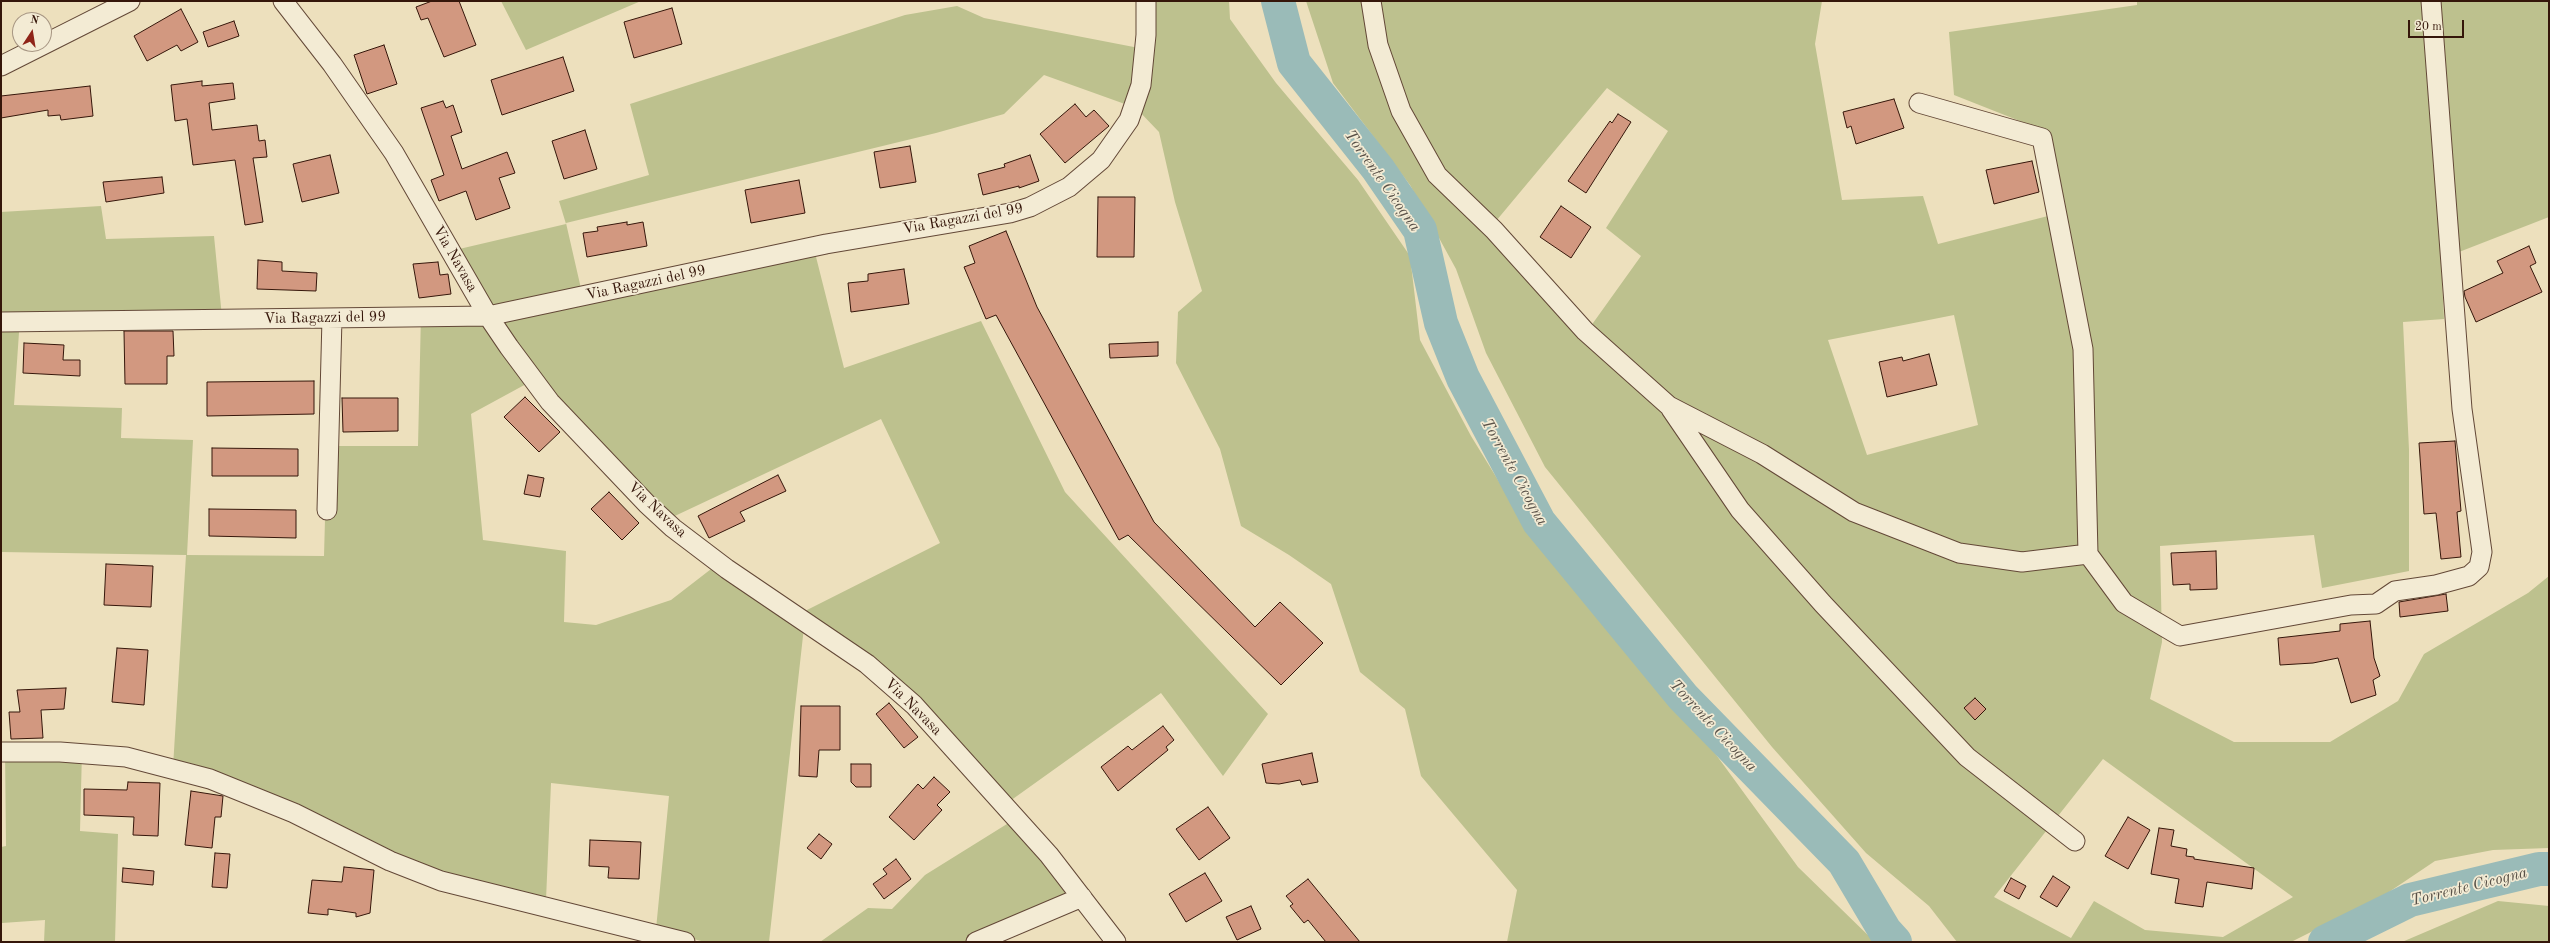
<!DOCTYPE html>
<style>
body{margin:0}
#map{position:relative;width:2550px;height:943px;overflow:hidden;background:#ede0bd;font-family:"Old Standard TT",serif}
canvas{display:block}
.frame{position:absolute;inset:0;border:2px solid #35160a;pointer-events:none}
.north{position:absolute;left:12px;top:12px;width:40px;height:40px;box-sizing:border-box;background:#f3ebd4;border:1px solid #a79683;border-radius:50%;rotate:12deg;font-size:11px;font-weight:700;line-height:16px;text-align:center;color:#35160a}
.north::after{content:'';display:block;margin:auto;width:14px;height:18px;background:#8f2418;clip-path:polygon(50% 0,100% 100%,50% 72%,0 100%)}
.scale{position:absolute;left:2408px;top:20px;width:56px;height:18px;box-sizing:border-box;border:2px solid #35160a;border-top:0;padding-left:5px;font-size:12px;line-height:14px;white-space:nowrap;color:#35160a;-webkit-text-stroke:3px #f3ebd4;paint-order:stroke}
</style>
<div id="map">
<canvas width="2550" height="943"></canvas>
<div class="frame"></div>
<div class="north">N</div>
<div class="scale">20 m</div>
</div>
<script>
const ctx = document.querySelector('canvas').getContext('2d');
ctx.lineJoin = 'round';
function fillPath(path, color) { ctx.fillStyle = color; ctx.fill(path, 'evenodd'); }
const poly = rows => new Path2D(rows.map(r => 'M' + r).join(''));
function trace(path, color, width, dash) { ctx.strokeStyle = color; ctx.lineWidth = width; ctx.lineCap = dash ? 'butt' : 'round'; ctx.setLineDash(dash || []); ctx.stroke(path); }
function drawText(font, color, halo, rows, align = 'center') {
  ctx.font = font + ' "Old Standard TT",serif'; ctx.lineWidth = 3.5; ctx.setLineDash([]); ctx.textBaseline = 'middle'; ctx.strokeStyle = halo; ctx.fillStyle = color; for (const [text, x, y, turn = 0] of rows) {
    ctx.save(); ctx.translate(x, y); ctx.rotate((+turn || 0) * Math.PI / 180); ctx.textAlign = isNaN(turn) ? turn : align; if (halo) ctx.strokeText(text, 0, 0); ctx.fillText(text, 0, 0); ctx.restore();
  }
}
const green = poly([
 [501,1,641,1,526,50],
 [1142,1,1229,1,1230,19,1276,83,1358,180,1410,256,1420,340,1471,436,1533,537,1709,745,1798,867,1875,942,1507,942,1517,890,1421,776,1405,709,1360,672,1331,584,1289,555,1241,526,1220,449,1176,363,1178,312,1202,291,1175,202,1159,132,1136,108,1044,75,1004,114,936,133,566,223,582,293,813,245,844,368,981,321,1065,492,1268,714,1223,776,1161,693,1003,806,911,707,804,627,769,942,705,942,656,929,669,796,551,783,546,900,476,885,173,767,186,555,1,552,1,212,101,206,106,239,214,236,222,317,20,318,14,405,122,408,121,438,193,440,187,555,324,556,327,446,418,446,421,314,489,313,455,250,566,224,559,201,649,175,630,104,905,15,957,6,984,18,1139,48],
 [528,383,662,522,881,419,940,543,801,613,715,566,671,600,596,625,564,622,566,551,483,540,471,414],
 [1306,1,1822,1,1815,44,1842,200,1923,196,1938,244,2048,216,2035,127,1954,95,1949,32,2137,5,2137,1,2549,1,2549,217,2441,259,2444,319,2403,322,2409,450,2409,571,2322,588,2314,535,2160,546,2162,642,2150,699,2234,742,2330,742,2398,701,2424,654,2528,593,2549,576,2549,848,2493,850,2435,861,2383,896,2291,942,1957,942,1929,906,1866,853,1772,747,1545,467,1486,353,1456,269,1410,185,1333,83],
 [1607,88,1668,131,1606,228,1641,256,1583,337,1496,221],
 [1954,315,1978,425,1867,455,1828,340],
 [2103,759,2293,897,2223,937,2145,930,2094,901,2071,938,1994,897],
 [5,749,82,751,80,831,118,834,115,942,44,942,45,920,2,923,1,942,1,847,6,846],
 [1015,819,1080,902,967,942,820,942,868,908,892,909,925,875],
 [2498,901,2549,906,2549,942,2402,942]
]);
const river = poly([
 [1278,1,1294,63,1378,169,1420,230,1441,323,1463,378,1539,522,1683,697,1844,862,1885,931,1895,942],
 [2325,942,2410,900,2539,869,2549,869]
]);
const building = poly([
 [432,1,459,1,476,45,444,57,428,18,421,20,416,7,432,1],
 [672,8,682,44,634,58,624,22,672,8],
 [181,9,198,42,181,51,177,45,147,61,134,36,181,9],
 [234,21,239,36,208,47,203,32,234,21],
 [384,45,397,84,367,94,354,55,384,45],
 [563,57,574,91,502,115,491,80,563,57],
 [202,81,202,86,233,83,235,99,209,103,212,130,257,125,259,141,265,140,267,157,253,158,263,222,245,225,235,160,193,165,187,119,175,121,171,85,202,81],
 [90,86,93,116,61,120,60,115,48,116,48,110,1,118,1,96,90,86],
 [1894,99,1904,128,1856,144,1851,126,1847,128,1843,112,1894,99],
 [443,101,446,108,453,105,462,132,451,136,462,169,507,152,515,173,499,178,510,208,476,220,466,191,439,201,431,180,444,175,421,108,443,101],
 [1075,104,1086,117,1094,110,1109,126,1065,163,1040,134,1075,104],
 [1618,114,1631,122,1586,193,1568,181,1610,121,1612,123,1618,114],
 [585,130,597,169,564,179,552,141,585,130],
 [910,146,916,182,880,188,874,152,910,146],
 [330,155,339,193,302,202,293,164,330,155],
 [1030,155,1039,181,1019,188,1019,186,983,195,978,174,1005,167,1004,164,1030,155],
 [2032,161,2039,192,1994,204,1986,170,2032,161],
 [162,177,164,193,106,202,103,182,162,177],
 [799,180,805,213,751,223,745,190,799,180],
 [1098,197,1135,197,1134,257,1097,257,1098,197],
 [1561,206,1591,227,1571,258,1540,237,1561,206],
 [627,222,627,225,643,222,647,246,587,257,583,233,598,231,597,227,627,222],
 [1006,231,1037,307,1154,522,1255,627,1280,602,1323,643,1281,685,1128,535,1119,540,996,315,986,319,964,267,975,263,969,246,1006,231],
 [2529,246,2536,263,2530,266,2542,292,2476,322,2465,297,2464,291,2503,273,2497,261,2529,246],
 [258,260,282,262,282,271,317,273,316,291,257,289,258,260],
 [438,262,440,275,448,274,451,294,419,298,413,264,438,262],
 [904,269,909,304,851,312,848,283,868,281,868,274,904,269],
 [124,331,173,331,174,356,167,356,167,384,125,384,124,331],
 [1158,342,1158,356,1110,358,1109,344,1158,342],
 [24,343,64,345,63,360,80,360,80,376,23,373,24,343],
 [1929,354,1937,385,1887,397,1879,362,1902,357,1903,361,1929,354],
 [314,381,314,414,207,416,207,382,314,381],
 [525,397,560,432,539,452,504,417,525,397],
 [342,398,398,398,398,431,343,432,342,398],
 [2455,441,2461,511,2457,512,2461,557,2441,559,2436,513,2424,514,2419,443,2455,441],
 [212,448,298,449,298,476,212,476,212,448],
 [528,475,544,478,540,497,524,494,528,475],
 [778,475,786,491,740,512,745,521,709,538,698,516,778,475],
 [609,492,639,523,622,540,591,509,609,492],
 [209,509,296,510,296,538,209,536,209,509],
 [2216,551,2217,589,2190,590,2190,584,2173,585,2171,553,2216,551],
 [106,564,153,566,151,607,104,605,106,564],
 [2446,594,2448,611,2400,617,2399,602,2446,594],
 [2370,621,2374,658,2380,676,2373,680,2376,695,2351,703,2338,658,2313,663,2280,665,2278,638,2340,631,2340,624,2370,621],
 [117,648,148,650,144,705,112,702,117,648],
 [66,688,64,709,41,710,43,738,11,739,9,712,20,712,17,690,66,688],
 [1975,698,1986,709,1975,720,1964,708,1975,698],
 [889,703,918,737,904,748,876,714,889,703],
 [801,706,840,706,840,750,819,750,817,777,799,776,801,706],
 [1163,726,1174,740,1166,747,1168,750,1118,791,1101,767,1128,746,1132,750,1163,726],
 [1312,753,1318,782,1302,785,1300,780,1279,784,1266,783,1262,764,1312,753],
 [851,764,871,764,871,787,856,787,851,782,851,764],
 [934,777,950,792,937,805,942,810,914,840,889,817,918,784,923,789,934,777],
 [128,782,160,783,158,836,133,835,134,817,84,815,84,789,127,790,128,782],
 [191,791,223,796,221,817,215,817,212,848,185,845,191,791],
 [1208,807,1230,838,1199,860,1176,829,1208,807],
 [2128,817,2150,830,2128,869,2105,856,2128,817],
 [2159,828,2174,830,2171,846,2187,849,2186,856,2194,857,2194,859,2254,868,2252,889,2207,882,2203,907,2175,903,2179,879,2151,874,2159,828],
 [819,834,832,844,821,859,807,848,819,834],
 [590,840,641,842,639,879,608,878,609,867,589,866,590,840],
 [215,853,230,854,227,888,212,887,215,853],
 [896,859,911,879,884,899,873,884,887,874,883,869,896,859],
 [344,867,374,870,370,913,356,917,356,913,328,909,328,915,308,913,312,880,342,882,344,867],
 [123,868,154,871,153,885,122,882,123,868],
 [1205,873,1222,901,1186,922,1169,894,1205,873],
 [2053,876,2070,887,2057,907,2040,897,2053,876],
 [2011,878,2026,886,2019,899,2004,891,2011,878],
 [1308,879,1360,942,1326,942,1308,920,1304,923,1290,906,1293,904,1286,896,1308,879],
 [1251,906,1261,929,1237,940,1226,917,1251,906]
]);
const minor = poly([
 [283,1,332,64,394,153,488,316,509,347,550,402,647,504,673,528,727,569,867,664,914,705,1049,855,1116,942],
 [1371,1,1378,45,1401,111,1437,175,1494,230,1585,331,1669,406,1762,454,1854,512,1959,553,2022,562,2088,554],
 [1,66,130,1],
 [1919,103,2042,138,2083,349,2088,554,2124,603,2180,636,2351,605,2376,604,2395,591,2436,585,2469,576,2479,567,2482,552,2462,409,2431,1],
 [1,322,488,316,826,244,1010,213,1030,207,1069,187,1101,160,1129,120,1141,85,1146,35,1146,1],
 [1671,409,1740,510,1823,604,1967,757,2075,841],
 [327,510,332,318],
 [1,752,60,752,126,757,210,779,294,813,390,861,441,881,685,942],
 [976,942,1082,897]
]);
const streetNames = [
 ["Via Ragazzi del 99",963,219,-10],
 ["Via Navasa",455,259,60],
 ["Via Ragazzi del 99",646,283,-12],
 ["Via Ragazzi del 99",325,318,-1],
 ["Via Navasa",657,510,43],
 ["Via Navasa",913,707,45]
];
const waterNames = [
 ["Torrente Cicogna",1382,181,55],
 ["Torrente Cicogna",1514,472,61],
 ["Torrente Cicogna",1713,726,47],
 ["Torrente Cicogna",2469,887,-14]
];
fillPath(green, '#bdc18e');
trace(river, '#9abbb8', 34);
fillPath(building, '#d29880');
trace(building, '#35160a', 1);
trace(minor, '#634837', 21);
trace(minor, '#f3ebd4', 19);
drawText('15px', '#35160a', '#f3ebd4', streetNames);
drawText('italic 16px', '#585047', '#f3ebd4', waterNames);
</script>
